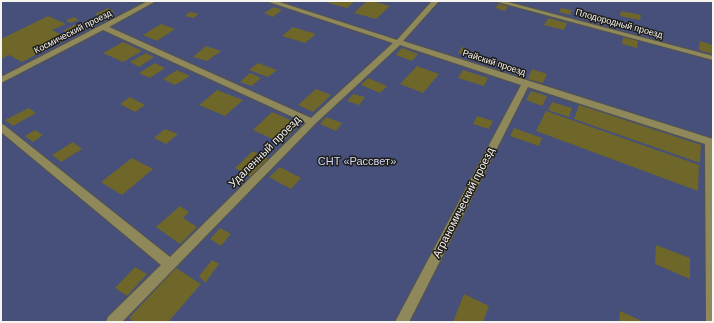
<!DOCTYPE html>
<meta charset="utf-8">
<style>
body{margin:0}
#map{position:relative;width:714px;height:323px;overflow:hidden;background:#37362e;font-family:Helvetica,sans-serif}
canvas{display:block}
.frame{position:absolute;inset:0;border:2px solid #f5f4ef;pointer-events:none}
</style>
<div id="map">
<canvas width="714" height="323"></canvas>
<div class="frame"></div>
</div>
<script>
const ctx = document.querySelector('canvas').getContext('2d');
ctx.lineJoin = 'round';
function fillPath(path, color) { ctx.fillStyle = color; ctx.fill(path, 'evenodd'); }
const poly = rows => new Path2D(rows.map(r => 'M' + r).join(''));
function trace(path, color, width, dash) { ctx.strokeStyle = color; ctx.lineWidth = width; ctx.lineCap = dash ? 'butt' : 'round'; ctx.setLineDash(dash || []); ctx.stroke(path); }
function drawText(font, color, halo, rows, align = 'center') {
  ctx.font = font + ' Helvetica,sans-serif'; ctx.lineWidth = 3; ctx.setLineDash([]); ctx.textBaseline = 'middle'; ctx.strokeStyle = halo; ctx.fillStyle = color; for (const [text, x, y, turn = 0] of rows) {
    ctx.save(); ctx.translate(x, y); ctx.rotate((+turn || 0) * Math.PI / 180); ctx.textAlign = isNaN(turn) ? turn : align; if (halo) ctx.strokeText(text, 0, 0); ctx.fillText(text, 0, 0); ctx.restore();
  }
}
const green = poly([
 [1,1,713,1,713,322,1,322]
]);
const building = poly([
 [331,1,355,1,347,8,328,3],
 [367,1,372,1,390,6,376,19,354,13],
 [499,4,508,6,505,11,495,8],
 [274,7,282,10,273,17,264,13],
 [108,8,114,11,107,14,110,16,104,19,95,14],
 [561,8,572,10,570,15,559,12],
 [621,11,641,15,640,20,620,16],
 [190,12,199,14,193,18,185,16],
 [48,16,66,24,52,30,68,38,22,62,9,55,1,59,1,39],
 [74,17,79,20,70,23,66,20],
 [548,18,567,23,564,30,544,25],
 [76,24,87,29,74,35,63,31],
 [161,24,175,29,157,41,143,35],
 [293,27,316,34,305,43,282,36],
 [623,37,638,41,637,48,622,44],
 [700,41,713,45,713,54,699,50],
 [123,42,142,51,123,62,103,53],
 [206,46,221,51,207,61,193,57],
 [462,47,470,50,466,55,458,53],
 [402,48,418,54,412,61,396,55],
 [146,53,154,57,139,67,130,62],
 [155,63,165,68,150,78,139,73],
 [258,63,277,70,268,77,249,70],
 [417,66,439,74,423,93,400,84],
 [532,69,547,74,543,83,528,79],
 [177,70,190,76,175,85,163,79],
 [463,70,488,78,484,86,458,78],
 [250,73,261,78,252,86,240,82],
 [368,78,387,86,380,93,361,85],
 [316,89,331,95,313,112,298,105],
 [217,90,243,100,225,116,199,105],
 [531,91,547,96,542,106,526,100],
 [353,94,365,97,359,105,347,101],
 [130,97,145,105,135,112,120,104],
 [552,102,572,108,569,117,548,110],
 [579,105,701,145,700,163,574,119],
 [29,108,36,113,13,126,5,120],
 [546,111,699,165,698,191,536,131],
 [272,112,300,124,281,143,253,130],
 [477,116,493,121,489,129,473,124],
 [326,117,342,123,336,131,320,124],
 [514,128,542,138,539,146,510,136],
 [165,129,178,134,166,144,154,138],
 [35,130,43,135,33,142,25,136],
 [73,142,82,149,61,162,52,155],
 [253,151,268,159,251,177,235,168],
 [132,158,153,169,122,195,101,182],
 [280,167,301,178,291,189,269,177],
 [180,206,189,212,183,218,197,227,180,244,156,227],
 [220,228,231,234,221,246,210,239],
 [656,245,690,258,690,279,655,264],
 [212,260,219,264,205,283,199,276],
 [135,267,147,274,127,296,115,288],
 [176,268,201,284,168,322,134,322,129,318],
 [464,294,489,306,483,322,453,322],
 [620,311,644,322,619,322]
]);
const minor = poly([
 [148,1,156,1,109,27,311,118,393,43,266,1,276,1,397,40,432,1,439,1,403,41,713,139,713,322,706,322,705,144,528,87,409,322,395,322,521,85,400,45,315,124,122,322,106,322,108,317,161,265,1,132,1,124,4,125,170,257,306,123,103,30,1,83,1,77,148,1],
 [494,1,504,1,713,56,713,60,494,1]
]);
const farStreetnames = [
 ["Плодородный проезд",619,24,15],
 ["Космический проезд",73,32,-27],
 ["Райский проезд",494,63,18]
];
const streetNames = [
 ["Удаленный проезд",265,152,-45],
 ["Аграномический проезд",464,203,-63]
];
const parkNames = [
 ["СНТ «Рассвет»",357,162]
];
fillPath(green, '#46507a');
fillPath(building, '#6f662a');
trace(minor, '#55544d', 2);
fillPath(minor, '#8f885b');
drawText('9px', '#f5f4ef', '#1e1d19', farStreetnames);
drawText('11px', '#f5f4ef', '#1e1d19', streetNames);
drawText('11px', '#d0d9f9', '#1e1d19', parkNames);
</script>
